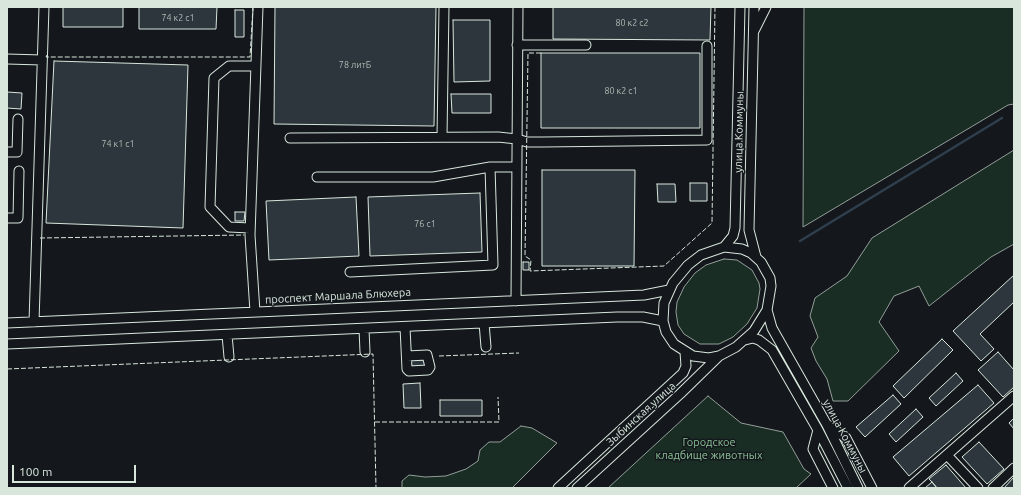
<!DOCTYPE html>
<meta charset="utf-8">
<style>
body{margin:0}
#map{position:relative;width:1021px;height:495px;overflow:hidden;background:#14181c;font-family:Ubuntu,sans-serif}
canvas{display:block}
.frame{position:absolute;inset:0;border:8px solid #d8e6dc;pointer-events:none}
.scale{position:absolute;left:12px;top:465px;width:124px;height:18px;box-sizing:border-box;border:2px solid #d8e6dc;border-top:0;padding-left:5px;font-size:12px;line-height:14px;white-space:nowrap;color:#d8e6dc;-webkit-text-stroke:3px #14181c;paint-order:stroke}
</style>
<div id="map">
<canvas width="1021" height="495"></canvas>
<div class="frame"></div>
<div class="scale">100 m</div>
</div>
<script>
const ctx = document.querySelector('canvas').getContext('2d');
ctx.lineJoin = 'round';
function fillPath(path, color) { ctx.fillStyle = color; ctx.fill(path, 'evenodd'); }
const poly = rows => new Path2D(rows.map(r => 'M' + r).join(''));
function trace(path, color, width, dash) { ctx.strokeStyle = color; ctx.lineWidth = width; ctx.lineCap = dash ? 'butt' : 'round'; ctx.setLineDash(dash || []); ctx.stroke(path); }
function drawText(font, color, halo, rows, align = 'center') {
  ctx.font = font + ' Ubuntu,sans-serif'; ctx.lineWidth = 3; ctx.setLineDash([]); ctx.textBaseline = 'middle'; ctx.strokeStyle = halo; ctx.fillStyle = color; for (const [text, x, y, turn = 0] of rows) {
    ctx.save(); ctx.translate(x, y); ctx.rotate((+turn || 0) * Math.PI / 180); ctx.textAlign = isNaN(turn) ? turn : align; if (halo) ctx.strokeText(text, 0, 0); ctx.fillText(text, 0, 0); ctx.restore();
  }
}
const green = poly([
 [804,7,1014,7,1014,104,1008,105,803,227,804,7],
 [1014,150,1014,244,991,257,929,306,919,286,894,296,879,322,899,351,848,401,833,401,827,379,816,361,811,348,818,337,810,316,815,298,847,276,872,238,1014,150],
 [724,259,737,260,752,270,759,283,760,289,757,308,747,324,733,337,719,344,700,344,684,334,678,325,676,312,677,302,684,287,695,273,706,265,724,259],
 [708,396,741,423,783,432,804,469,811,474,796,488,608,488,708,396],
 [521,426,532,428,557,443,512,488,402,488,402,481,409,475,425,477,446,476,466,469,478,461,480,450,489,442,500,442,521,426]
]);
const stream = poly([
 [800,241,1002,118]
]);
const building = poly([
 [63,7,123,7,123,27,63,27,63,7],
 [139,7,217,7,216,29,139,29,139,7],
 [275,7,436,7,434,126,274,124,275,7],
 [553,7,711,7,710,40,553,39,553,7],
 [235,10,244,10,244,37,235,37,235,10],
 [453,20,490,20,490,81,454,82,453,20],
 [541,53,700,53,700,128,541,128,541,53],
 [54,61,188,65,183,228,46,223,54,61],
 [7,92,22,93,21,109,7,108,7,92],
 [451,94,491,94,491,113,452,113,451,94],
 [542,170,635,170,634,266,542,266,542,170],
 [690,183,707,183,707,201,690,201,690,183],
 [657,184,675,184,676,202,658,202,657,184],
 [480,193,482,252,370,256,368,197,480,193],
 [356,197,359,256,269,260,266,201,356,197],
 [235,212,245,212,244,221,235,221,235,212],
 [523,262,529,262,529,270,523,270,523,262],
 [1014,275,1014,302,980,334,994,349,981,361,953,331,1014,275],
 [942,339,953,350,904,398,893,386,942,339],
 [998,352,1014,370,1014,387,1003,397,978,370,998,352],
 [410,360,426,360,426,366,411,367,410,360],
 [956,373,963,381,936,406,929,398,956,373],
 [420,383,421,408,404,408,403,384,420,383],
 [978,385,994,403,909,476,893,457,978,385],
 [893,395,901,404,865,437,856,427,893,395],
 [440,400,482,400,482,416,440,416,440,400],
 [916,409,923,417,896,442,889,434,916,409],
 [1014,418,1014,429,1009,423,1014,418],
 [979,442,1004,469,987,484,962,457,979,442],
 [946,465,966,488,937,488,932,482,929,479,946,465],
 [1014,477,1014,488,1004,488,1014,477],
 [932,482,937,488,925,488,932,482]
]);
const minor = poly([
 [754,7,749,230,756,257],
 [754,31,766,7],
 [517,45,586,45],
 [7,59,42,60],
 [442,137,444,7],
 [290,138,498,137,517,139,527,142,543,142,707,140,707,46],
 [7,152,17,152,18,119],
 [317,177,433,177,490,167,517,167],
 [7,218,18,218,19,171],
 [250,228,229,227,210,207,214,78,229,66,256,66],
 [724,247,742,249,751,253,761,262,770,278,771,286,767,310,754,331,736,347,719,356,709,358,693,356,674,344,666,332,663,321,664,303,673,283,688,265,701,255,724,247],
 [724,247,733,236,735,228,740,7],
 [350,272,493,265,490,167],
 [516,301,518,7],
 [767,310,772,328,827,425,858,488],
 [255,312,250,235,258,7],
 [34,322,44,7],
 [7,323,644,295,669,290],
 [484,323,486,347],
 [405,327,407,369,409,371,428,370,430,367,427,355,407,356],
 [364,329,365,352],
 [227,335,229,357],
 [745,340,753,338,759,340,772,350,818,430,848,488],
 [7,344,617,317,643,317,663,321],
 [828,425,846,438,872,488],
 [818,430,813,449,833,488],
 [947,455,978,488],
 [558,488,683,373,686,366,685,352],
 [577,488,680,394,719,356],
 [909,488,1014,396],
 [993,488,1014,468]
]);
const fence = poly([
 [541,53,528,53,525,256,531,260,530,271,664,266,712,223,715,7],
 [47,55,46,57,250,57,253,7],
 [40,238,244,235],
 [439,356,519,353],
 [7,369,373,354,376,488],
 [375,422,499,422,498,397]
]);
const numberNames = [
 ["74 к2 с1",178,18],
 ["80 к2 с2",632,23],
 ["78 литБ",355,65],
 ["80 к2 с1",621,91],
 ["74 к1 с1",118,144],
 ["76 с1",425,224]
];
const streetNames = [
 ["улица Коммуны",739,132,-89],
 ["проспект Маршала Блюхера",338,296,-3],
 ["Зыбинская улица",641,414,-42],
 ["улица Коммуны",845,436,62]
];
const parkNames = [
 ["Городское",709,442],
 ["кладбище животных",709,455]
];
fillPath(green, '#1a2d24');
trace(green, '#939e99', 1);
trace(stream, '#2f3f4d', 2.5);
fillPath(building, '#2c363c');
trace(building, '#d8e6dc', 1);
trace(minor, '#d8e6dc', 11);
trace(minor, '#14181c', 9);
trace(fence, '#d8e6dc', 1, [5, 2]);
drawText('9px', '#adbab4', null, numberNames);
drawText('11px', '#d8e6dc', '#14181c', streetNames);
drawText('11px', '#8ac095', '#14181c', parkNames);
</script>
